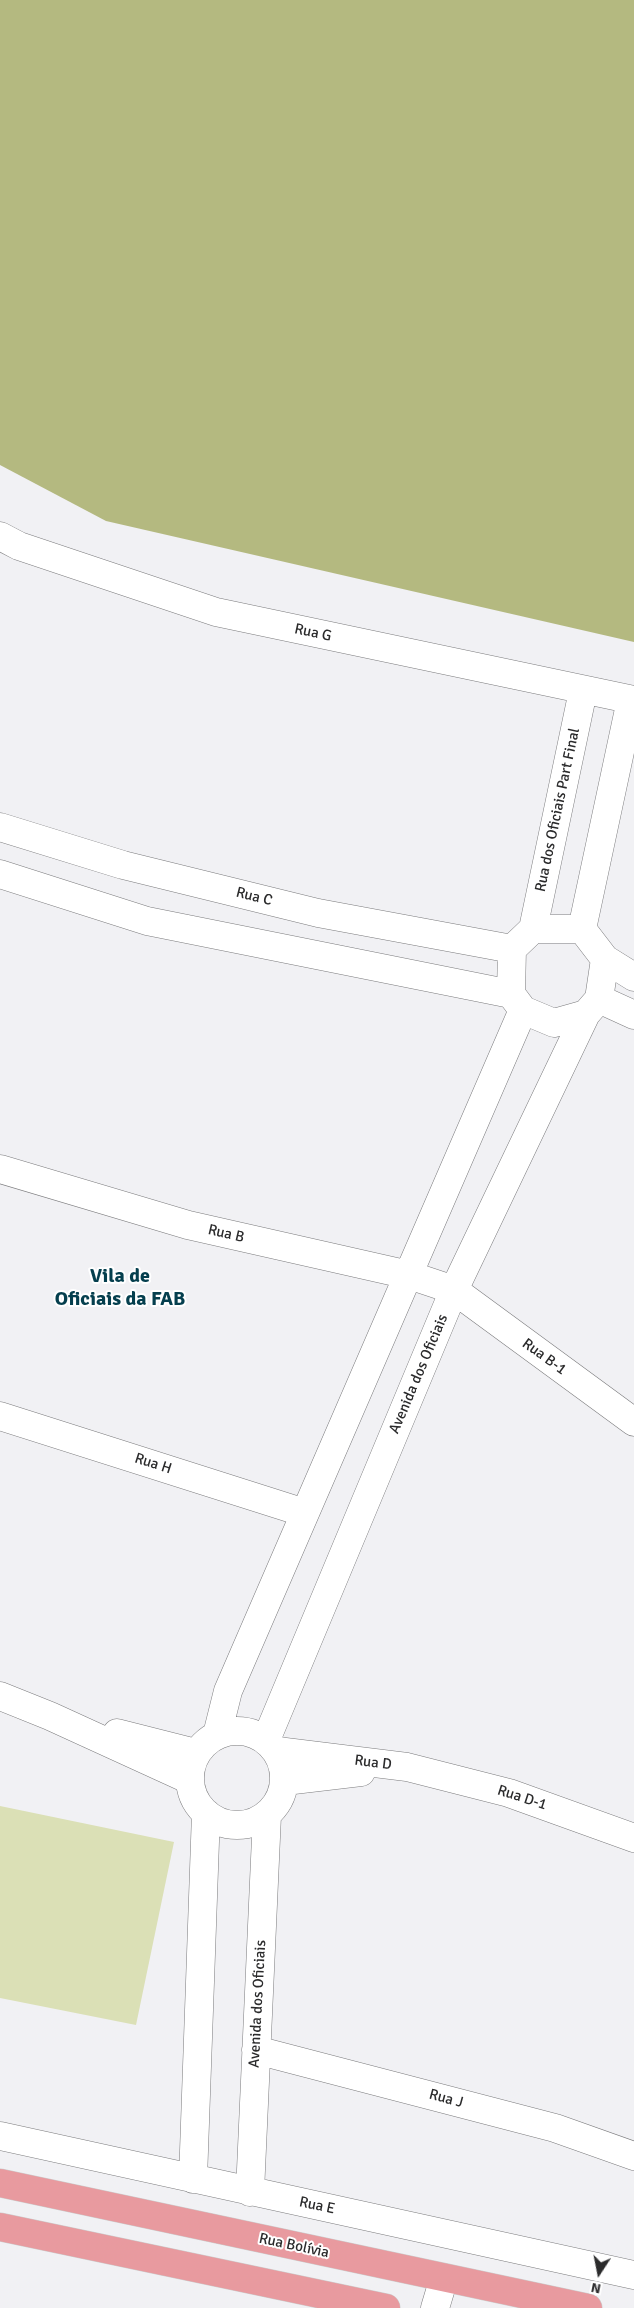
<!DOCTYPE html>
<meta charset="utf-8">
<style>
body{margin:0}
#map{position:relative;width:634px;height:2308px;overflow:hidden;background:#f1f1f4;font-family:Signika,sans-serif}
canvas{display:block}
.north{position:absolute;left:574px;top:2248px;width:50px;height:50px;-webkit-text-stroke:4px #fff;paint-order:stroke;rotate:191deg;font-size:14px;font-weight:700;line-height:20px;text-align:center;color:#2b2b2c}
.north::after{content:'';display:block;margin:auto;width:18px;height:22px;background:#2b2b2c;clip-path:polygon(50% 0,100% 100%,50% 72%,0 100%)}
</style>
<div id="map">
<canvas width="634" height="2308"></canvas>
<div class="north">N</div>
</div>
<script>
const ctx = document.querySelector('canvas').getContext('2d');
ctx.lineJoin = 'round';
function fillPath(path, color) { ctx.fillStyle = color; ctx.fill(path, 'evenodd'); }
const poly = rows => new Path2D(rows.map(r => 'M' + r).join(''));
function trace(path, color, width, dash) { ctx.strokeStyle = color; ctx.lineWidth = width; ctx.lineCap = dash ? 'butt' : 'round'; ctx.setLineDash(dash || []); ctx.stroke(path); }
function drawText(font, color, halo, rows, align = 'center') {
  ctx.font = font + ' Signika,sans-serif'; ctx.lineWidth = 4; ctx.setLineDash([]); ctx.textBaseline = 'middle'; ctx.strokeStyle = halo; ctx.fillStyle = color; for (const [text, x, y, turn = 0] of rows) {
    ctx.save(); ctx.translate(x, y); ctx.rotate((+turn || 0) * Math.PI / 180); ctx.textAlign = isNaN(turn) ? turn : align; if (halo) ctx.strokeText(text, 0, 0); ctx.fillText(text, 0, 0); ctx.restore();
  }
}
const green = poly([
 [0,1806,174,1842,136,2025,0,1998]
]);
const forest = poly([
 [0,0,634,0,634,642,106,521,0,465]
]);
const minor = poly([
 [0,536,19,546,216,612,634,700],
 [0,827,123,865,318,913,512,949],
 [0,874,147,921,511,994],
 [533,929,583,691],
 [582,929,631,700],
 [605,959,599,999,586,1014,554,1023,523,1010,511,994,512,949,533,929,582,929,605,959,634,977],
 [599,999,634,1015],
 [0,1169,188,1225,409,1275,454,1290,634,1422],
 [0,1416,305,1513],
 [0,1696,50,1716,190,1780],
 '190 1778a47 47 0 1 1 94 0a47 47 0 1 1-94 0Z',
 [117,1733,196,1753],
 [217,1735,228,1691,523,1010],
 [266,1740,454,1290,586,1014],
 [277,1751,407,1767,509,1793,634,1838],
 [285,1781,361,1772],
 [256,2050,555,2128,634,2156],
 [0,2136,634,2275],
 [193,2179,206,1813],
 [250,2192,267,1815],
 [435,2308,444,2278]
]);
const major = poly([
 [0,2183,588,2308],
 [0,2227,386,2308]
]);
const streetNames = [
 ["Rua G",313,633,12],
 ["Rua dos Oficiais Part Final",558,810,-78],
 ["Rua C",254,897,14],
 ["Rua B",226,1234,13],
 ["Rua B-1",544,1357,36],
 ["Avenida dos Oficiais",419,1374,-67],
 ["Rua H",153,1464,18],
 ["Rua D",373,1763,7],
 ["Rua D-1",522,1798,18],
 ["Avenida dos Oficiais",258,2004,-87],
 ["Rua J",446,2099,15],
 ["Rua E",317,2206,12],
 ["Rua Bolívia",294,2246,12]
];
const districtNames = [
 ["Vila de",120,1277],
 ["Oficiais da FAB",120,1300]
];
fillPath(green, '#dbe0b6');
fillPath(forest, '#b4b980');
trace(minor, '#7b7b7d', 29);
trace(major, '#ccc', 29);
trace(minor, '#fff', 28);
trace(major, '#e89a9f', 28);
drawText('15px', '#2b2b2c', '#fff', streetNames);
drawText('bold 20px', '#053f4e', '#fff', districtNames);
</script>
